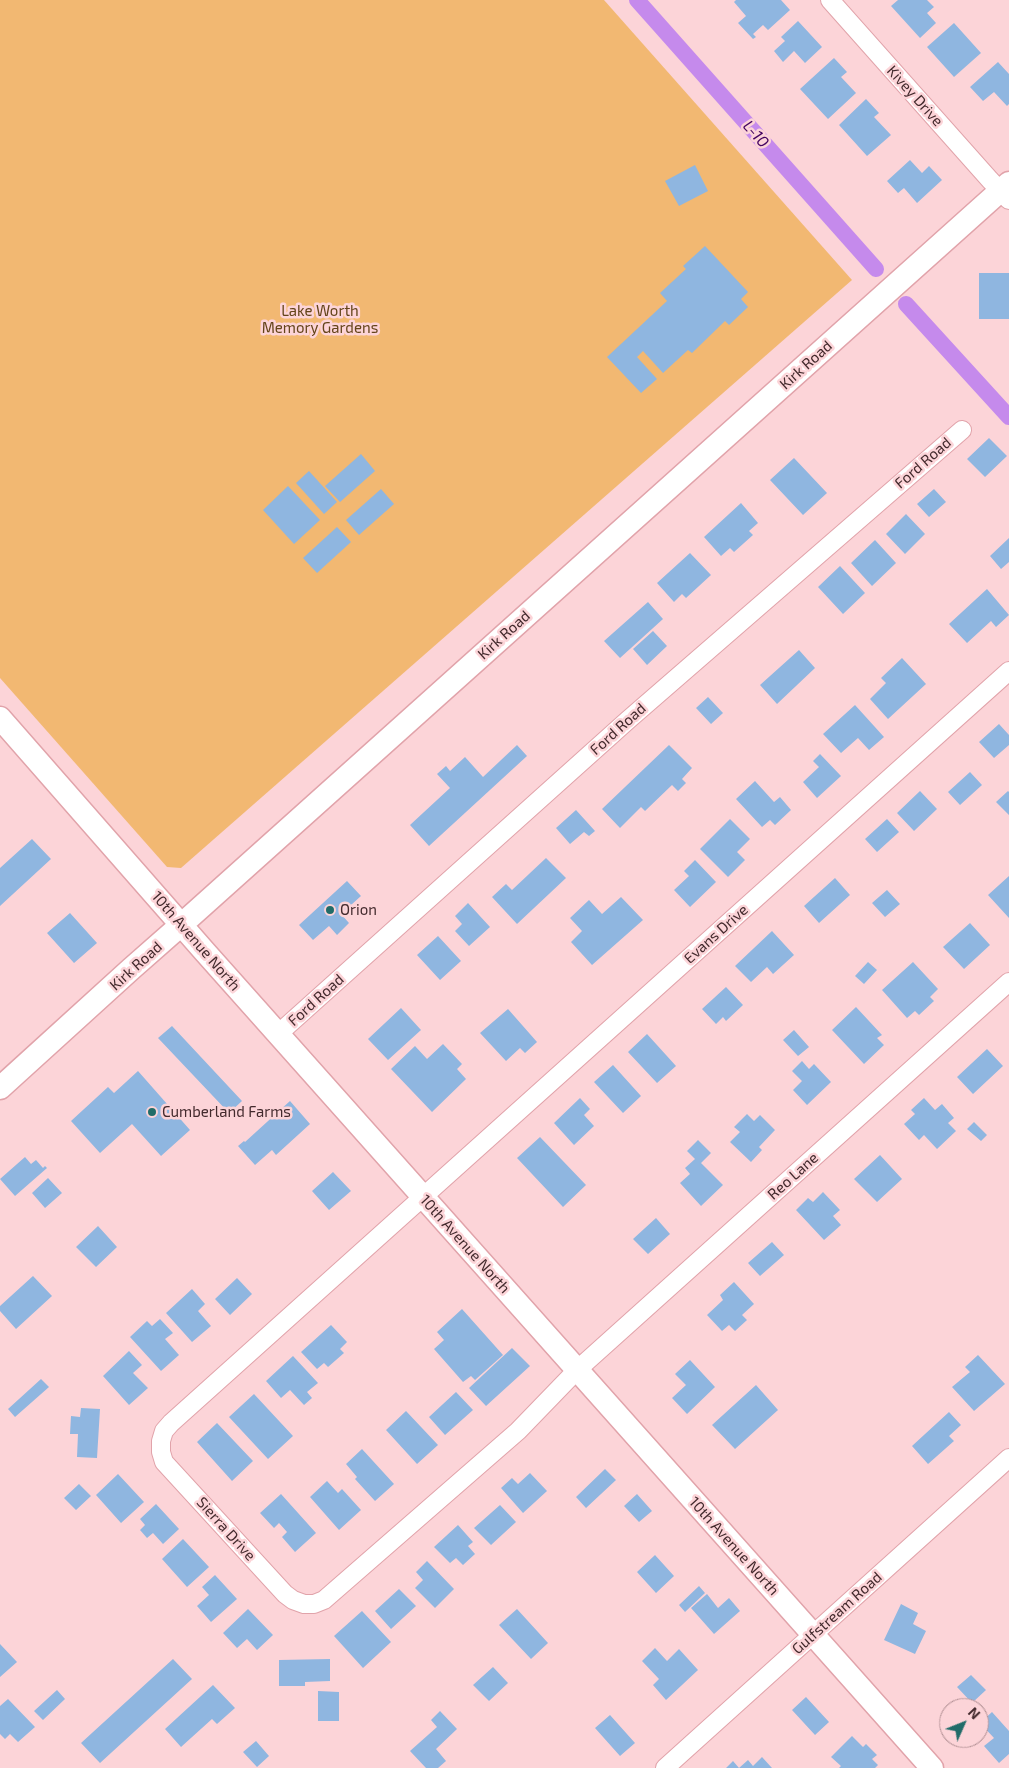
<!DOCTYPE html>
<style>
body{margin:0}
#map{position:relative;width:1009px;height:1768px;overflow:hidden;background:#fcd4d8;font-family:"Exo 2",sans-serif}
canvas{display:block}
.north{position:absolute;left:939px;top:1698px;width:50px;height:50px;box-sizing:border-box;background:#fcd4d8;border:1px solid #b29094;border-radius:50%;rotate:46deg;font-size:14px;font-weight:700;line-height:20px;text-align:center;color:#432a2d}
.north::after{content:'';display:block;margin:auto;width:18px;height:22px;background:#216c69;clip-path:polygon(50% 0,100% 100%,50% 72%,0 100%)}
</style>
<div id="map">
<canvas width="1009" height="1768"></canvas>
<div class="north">N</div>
</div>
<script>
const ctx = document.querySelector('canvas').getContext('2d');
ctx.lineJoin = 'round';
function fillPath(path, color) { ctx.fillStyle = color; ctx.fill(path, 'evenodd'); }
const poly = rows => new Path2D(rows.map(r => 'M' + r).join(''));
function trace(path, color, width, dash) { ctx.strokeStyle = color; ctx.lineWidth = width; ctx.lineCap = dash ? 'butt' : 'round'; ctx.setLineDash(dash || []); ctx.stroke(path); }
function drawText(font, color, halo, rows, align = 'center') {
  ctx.font = font + ' "Exo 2",sans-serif'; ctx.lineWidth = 5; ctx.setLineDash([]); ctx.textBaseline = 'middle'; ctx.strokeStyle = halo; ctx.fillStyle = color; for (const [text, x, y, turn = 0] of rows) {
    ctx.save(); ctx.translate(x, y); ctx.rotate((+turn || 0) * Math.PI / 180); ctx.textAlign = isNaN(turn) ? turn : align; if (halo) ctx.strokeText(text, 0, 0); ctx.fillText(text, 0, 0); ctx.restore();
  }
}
const green = poly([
 [0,0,604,0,852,280,181,868,167,867,0,678]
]);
const canal = poly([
 [637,0,876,269],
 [906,304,1009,417]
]);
const building = poly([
 [736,0,781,0,790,10,768,30,763,25,753,34,756,37,753,39,738,23,746,16,734,2],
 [898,0,927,0,934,7,927,13,936,23,920,38,891,6],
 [798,21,822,47,805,63,794,51,783,62,774,51,785,41,781,37],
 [954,23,981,53,954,77,927,47],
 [834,58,847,72,841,77,856,93,828,119,800,89],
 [998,62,1009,74,1009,104,1007,106,994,92,983,101,970,87],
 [866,99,879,113,874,117,891,135,867,156,839,125],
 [910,160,922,173,929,166,942,180,917,203,904,188,898,193,887,181],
 [695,165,708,191,679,206,665,181],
 [705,246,748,292,741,299,748,307,729,325,725,321,692,353,688,350,663,373,643,351,637,357,657,379,641,393,607,357,667,301,660,293,686,269,683,266],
 [979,273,1009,273,1009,319,979,319],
 [989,438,1007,456,985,477,967,459],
 [361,454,375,471,340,502,325,486],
 [794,458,827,493,803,515,770,480],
 [309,471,337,502,324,514,296,483],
 [288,486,320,520,294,544,263,510],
 [381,489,394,504,359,535,346,520],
 [934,489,946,502,929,517,917,504],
 [741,503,758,523,749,531,753,535,734,552,730,548,721,556,704,537],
 [906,514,925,534,905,554,886,534],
 [337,527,351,542,317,573,303,558],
 [1009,538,1009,562,1001,569,990,556],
 [875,540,896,563,872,586,851,563],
 [690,553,711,575,686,598,682,594,674,602,657,583],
 [840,566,865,593,843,614,818,587],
 [987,589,1009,615,996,627,991,621,967,643,949,624],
 [648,602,663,619,620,658,604,641],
 [653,631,667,646,647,665,633,649],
 [799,650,815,668,777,704,760,685],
 [902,658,926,684,888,719,870,699,886,683,881,678],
 [708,697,723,713,711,724,696,708],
 [855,705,884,737,869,750,858,738,841,753,823,734],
 [999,724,1009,735,1009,745,994,758,979,742],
 [517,745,527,756,429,846,410,825,450,788,437,774,446,766,450,771,465,757,483,777],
 [669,745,692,768,682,779,686,783,678,791,672,785,645,811,641,807,620,828,602,809],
 [820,754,841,776,817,798,803,782,819,767,813,761],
 [970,772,982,785,960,805,948,792],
 [755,781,774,802,780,797,791,810,775,825,770,820,762,827,736,799],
 [920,791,937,809,914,831,897,813],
 [1008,791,1009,792,1009,815,996,802],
 [576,810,595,831,589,836,584,832,570,844,556,828],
 [730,819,750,839,737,852,745,860,728,877,700,849],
 [887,819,899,832,877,852,865,839],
 [32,839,51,859,0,906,0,868],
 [546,858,566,878,517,924,492,897,506,884,512,890],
 [695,860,716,882,690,907,674,890,689,876,684,871],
 [1009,876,1009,918,988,895],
 [835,878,850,895,819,923,804,906],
 [347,881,361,896,341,914,349,923,337,935,329,926,313,940,299,925],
 [887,890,900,904,885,917,872,903],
 [621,897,643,920,592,965,571,942,582,931,570,918,589,900,602,914],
 [468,903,490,927,469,946,455,931,462,924,455,916],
 [70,913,97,943,74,963,47,933],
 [970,923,990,945,964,969,943,947],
 [772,931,794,955,773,974,767,967,751,982,735,966],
 [438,936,461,961,440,980,417,955],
 [868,962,877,970,864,984,855,976],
 [913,962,938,989,930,997,934,1001,919,1015,915,1011,907,1018,882,990],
 [726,987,743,1005,726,1021,723,1017,716,1024,702,1009],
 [856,1007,882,1035,877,1038,884,1045,864,1064,832,1030],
 [401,1008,421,1030,388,1060,368,1039],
 [508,1009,537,1042,525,1053,520,1048,506,1061,480,1033],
 [172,1026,242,1101,229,1113,158,1038],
 [794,1030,809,1047,798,1056,783,1040],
 [647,1034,676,1066,657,1083,628,1052],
 [443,1044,462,1064,457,1069,466,1079,432,1112,391,1069,415,1046,427,1059],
 [987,1049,1003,1066,973,1094,957,1077],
 [802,1061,809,1069,814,1064,831,1082,807,1105,793,1090,802,1081,792,1071],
 [613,1065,641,1096,623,1113,594,1082],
 [138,1071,190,1130,161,1156,132,1124,100,1153,71,1121,108,1087,114,1093],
 [580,1098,590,1109,584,1115,594,1126,574,1145,554,1123],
 [924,1098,935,1110,942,1104,954,1118,948,1123,956,1131,937,1149,924,1135,919,1140,904,1124,915,1114,911,1110],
 [290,1101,310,1124,276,1155,272,1150,255,1165,238,1146,244,1141,245,1142],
 [747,1114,754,1121,760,1115,775,1130,759,1147,762,1150,751,1162,730,1142,740,1132,734,1127],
 [974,1122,987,1135,981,1141,967,1129],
 [540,1137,586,1185,563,1207,517,1158],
 [698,1140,711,1153,701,1163,723,1185,701,1206,680,1183,690,1174,685,1168,695,1159,687,1151],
 [880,1155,902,1179,877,1202,854,1179],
 [25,1157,31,1164,36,1160,43,1168,45,1166,47,1168,15,1196,0,1179],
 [333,1172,351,1191,329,1210,312,1191],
 [48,1178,62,1193,45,1208,32,1193],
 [823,1192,840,1210,833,1216,841,1225,824,1240,796,1210,808,1198,813,1202],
 [656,1218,670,1234,648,1254,633,1239],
 [98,1226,117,1247,96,1267,76,1247],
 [772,1242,784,1255,760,1276,748,1263],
 [33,1276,52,1296,16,1329,0,1311,0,1306],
 [237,1278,252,1294,230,1315,215,1299],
 [734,1282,754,1304,742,1315,747,1320,735,1331,729,1325,722,1331,707,1315,723,1300,720,1295],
 [192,1289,205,1304,198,1311,211,1326,192,1342,166,1313],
 [462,1309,503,1355,475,1380,471,1376,463,1382,434,1349,444,1340,437,1332],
 [160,1319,173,1333,165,1339,179,1355,161,1371,130,1337,147,1321,152,1326],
 [331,1325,347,1342,340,1349,344,1353,328,1367,324,1363,317,1369,301,1352],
 [512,1348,530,1366,486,1406,469,1388],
 [129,1351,142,1365,133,1373,148,1388,129,1405,103,1376],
 [978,1355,1005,1384,974,1411,952,1387,970,1372,965,1367],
 [293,1356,318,1383,307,1392,312,1398,304,1405,290,1390,281,1398,266,1381],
 [690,1360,715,1387,687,1414,672,1398,686,1385,675,1374],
 [41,1379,49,1387,15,1417,8,1409],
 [756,1385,778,1410,735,1449,712,1425],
 [456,1392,473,1410,445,1435,429,1417],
 [254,1394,293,1436,268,1459,229,1417],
 [81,1408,100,1409,97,1458,77,1457,78,1434,70,1434,71,1416,80,1417],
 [406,1411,438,1445,417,1464,386,1430],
 [949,1412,961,1425,949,1436,954,1441,928,1464,912,1446],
 [217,1423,253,1461,232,1481,197,1442],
 [362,1449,394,1484,375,1501,355,1479,357,1477,346,1464],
 [605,1469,616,1480,586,1508,576,1497],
 [530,1473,547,1491,523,1513,501,1488,512,1478,518,1484],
 [118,1474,144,1502,121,1523,96,1495],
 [327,1481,338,1493,342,1489,361,1510,339,1530,310,1497],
 [79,1484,91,1496,76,1510,64,1498],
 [281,1494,316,1533,295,1552,282,1537,287,1532,279,1523,274,1528,260,1513],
 [637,1494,652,1511,639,1522,624,1506],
 [156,1504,179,1529,163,1544,153,1533,147,1538,140,1530,145,1525,140,1519],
 [500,1505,516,1522,491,1545,474,1528],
 [458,1525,473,1542,468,1546,475,1554,463,1565,456,1558,450,1563,434,1547],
 [183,1539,209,1567,187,1587,162,1559],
 [655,1555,674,1576,656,1593,637,1572],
 [427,1561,454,1589,435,1608,415,1588,423,1580,416,1572],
 [215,1575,237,1599,211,1622,197,1606,209,1595,202,1587],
 [699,1586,705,1593,685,1612,679,1605],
 [399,1589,416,1606,391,1629,375,1611],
 [707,1594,718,1608,729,1598,740,1611,714,1634,691,1608],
 [901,1604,918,1613,913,1624,926,1631,915,1654,884,1640],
 [248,1609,273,1635,257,1650,247,1639,237,1648,223,1633],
 [517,1609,548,1643,531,1659,499,1625],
 [362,1611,391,1642,363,1668,334,1636],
 [0,1644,17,1662,0,1677],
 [655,1648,667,1661,679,1649,698,1670,666,1700,653,1685,659,1679,642,1661],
 [173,1659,192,1679,100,1763,81,1743],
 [330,1659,330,1681,305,1682,305,1686,279,1686,279,1660],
 [493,1667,508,1683,489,1701,473,1685],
 [971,1675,986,1690,972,1703,957,1687],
 [213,1685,235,1708,217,1724,212,1719,181,1747,165,1729],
 [57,1690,65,1699,43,1720,34,1711],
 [318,1691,339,1692,339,1721,318,1721],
 [806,1697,829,1722,815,1735,792,1710],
 [8,1699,35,1727,18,1742,10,1734,5,1739,0,1734,0,1706],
 [440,1711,457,1729,436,1749,446,1761,438,1768,426,1768,410,1751,437,1727,431,1720],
 [992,1712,1009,1731,1009,1754,999,1763,984,1746,994,1738,980,1723],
 [610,1715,635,1743,620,1756,595,1728],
 [852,1736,863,1747,866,1744,877,1755,872,1759,878,1765,875,1768,839,1768,841,1766,831,1757],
 [256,1741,269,1756,257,1767,243,1752],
 [762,1757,772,1768,726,1768,733,1761,739,1768,748,1760,753,1766]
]);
const minor = poly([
 [830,0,990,180,1009,200],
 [1009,671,171,1423,164,1431,161,1441,161,1452,164,1462,285,1594,293,1600,304,1604,314,1604,324,1600,518,1431,577,1370,1009,982],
 [278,1034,628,720,962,430],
 [665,1768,1009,1458]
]);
const tertiary = poly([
 [0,718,205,952,932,1768],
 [0,1088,131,969,181,925,1009,183]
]);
const markers = [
 [330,910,5,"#216c69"],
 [152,1112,5,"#216c69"]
];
const streetNames = [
 ["Kivey Drive",915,96,48],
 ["Kirk Road",806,365,-42],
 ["Ford Road",923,463,-41],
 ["Kirk Road",504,635,-42],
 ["Ford Road",618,729,-42],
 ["Evans Drive",716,934,-42],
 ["10th Avenue North",196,941,49],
 ["Kirk Road",136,966,-42],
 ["Ford Road",316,1000,-42],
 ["Reo Lane",793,1176,-42],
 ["10th Avenue North",465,1244,48],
 ["Sierra Drive",226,1529,48],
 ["10th Avenue North",734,1546,48],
 ["Gulfstream Road",837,1613,-42]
];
const parkNames = [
 ["Lake Worth",320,311],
 ["Memory Gardens",320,328]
];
const poiNames = [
 ["Orion",340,910],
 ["Cumberland Farms",162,1112]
];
const waterNames = [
 ["L-10",756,134,48]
];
fillPath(green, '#f2b872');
trace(canal, '#c58aec', 16);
fillPath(building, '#8fb6e0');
trace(minor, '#e1a3aa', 20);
trace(tertiary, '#e1a3aa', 25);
trace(minor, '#fff', 18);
trace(tertiary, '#fff', 22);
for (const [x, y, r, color] of markers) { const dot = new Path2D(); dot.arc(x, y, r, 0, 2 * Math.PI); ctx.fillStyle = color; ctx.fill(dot); trace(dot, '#fcd4d8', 2); }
drawText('15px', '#432a2d', '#fcd4d8', streetNames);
drawText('15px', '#64441a', '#fcd4d8', parkNames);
drawText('15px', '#432a2d', '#fcd4d8', poiNames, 'left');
drawText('italic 16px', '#430360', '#fcd4d8', waterNames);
</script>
